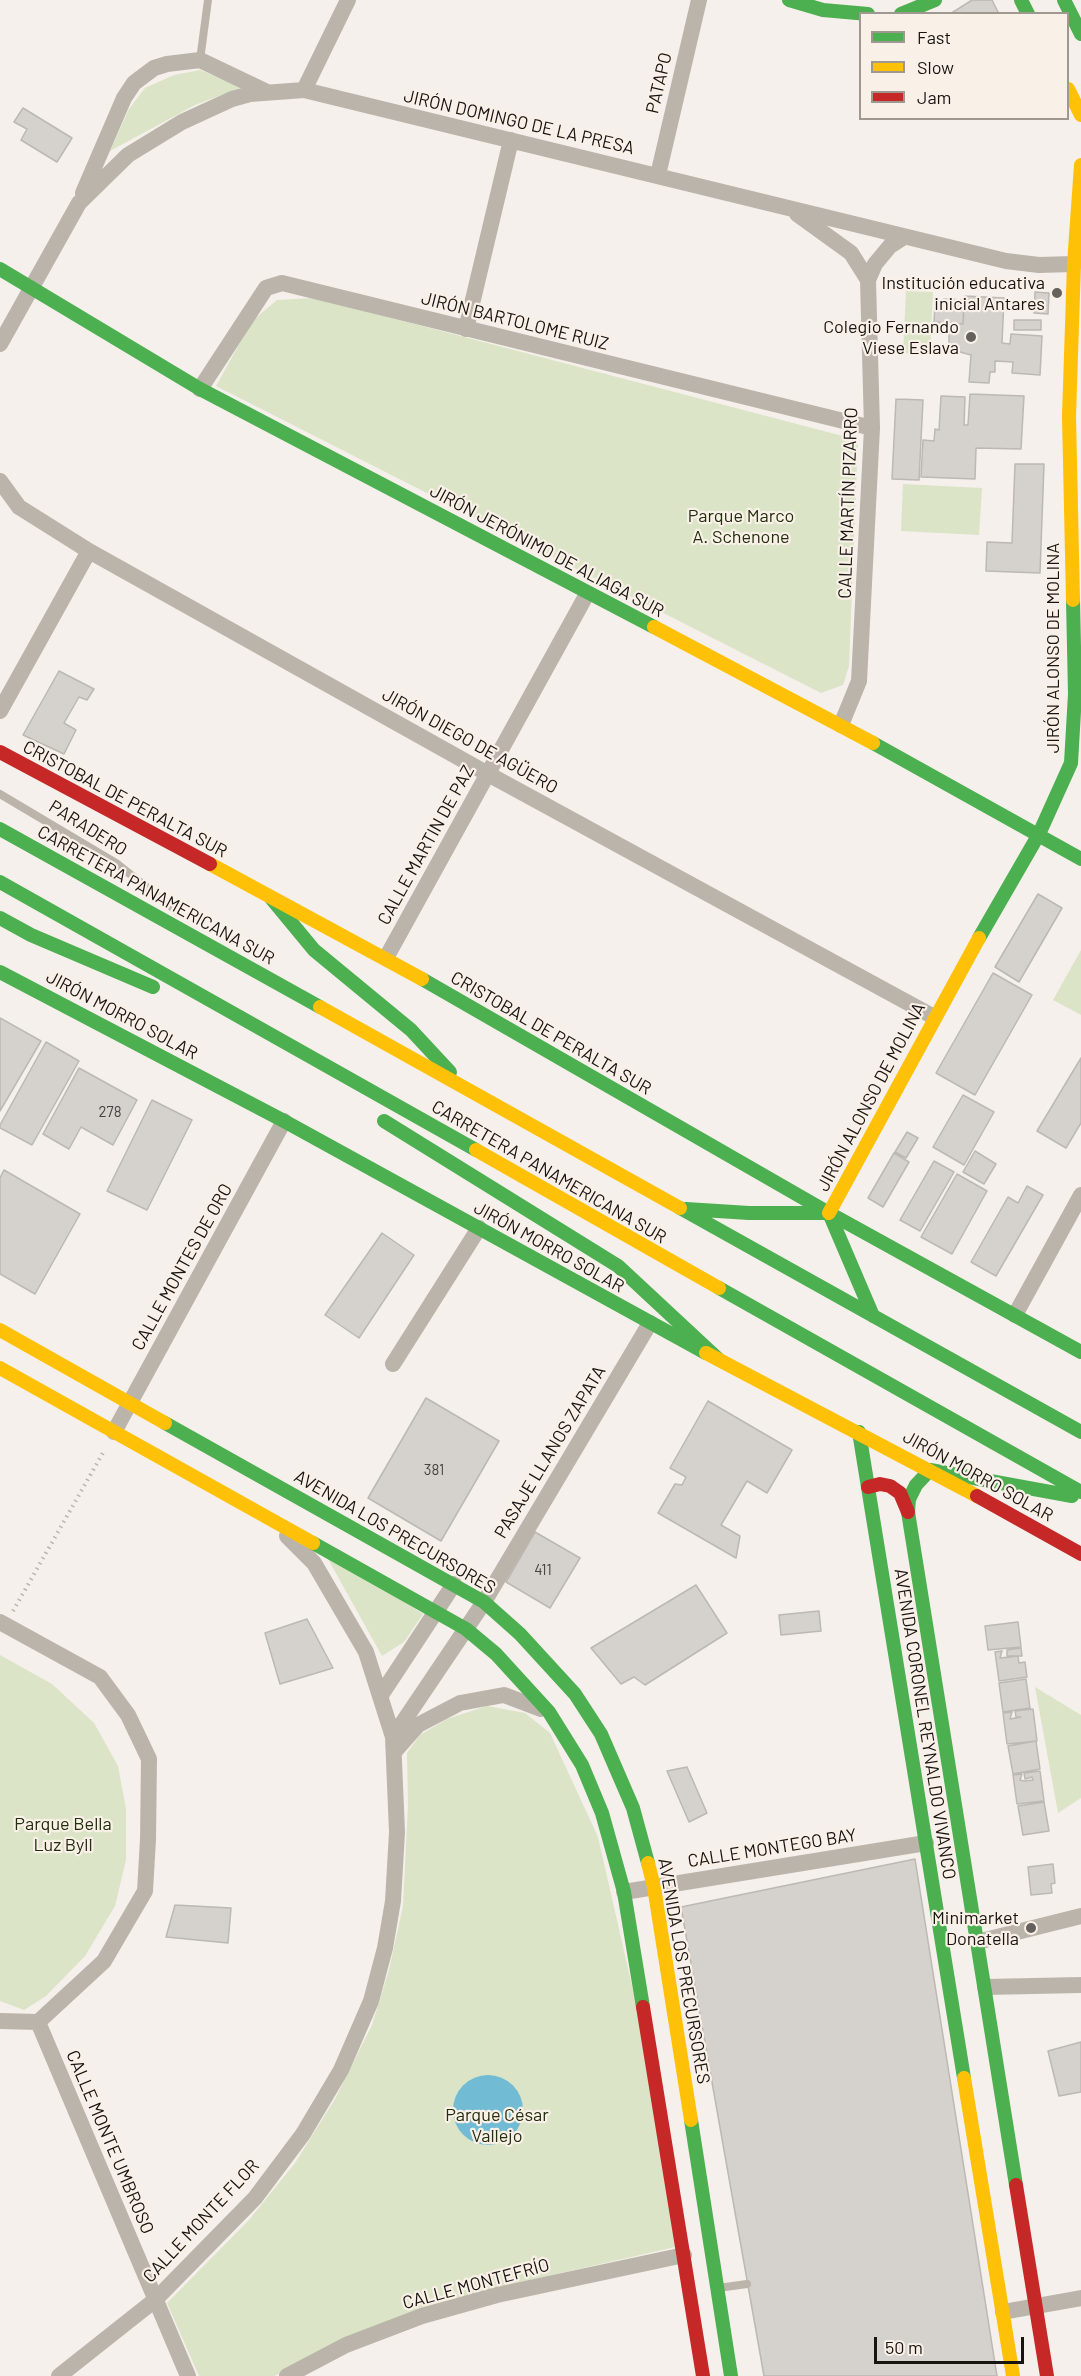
<!DOCTYPE html>
<meta charset="utf-8">
<style>
body{margin:0}
#map{position:relative;width:1081px;height:2376px;overflow:hidden;background:#f5f0eb;font-family:Barlow,sans-serif}
canvas{display:block}
.legend{position:absolute;left:859px;top:12px;width:210px;height:108px;box-sizing:border-box;background:#f9f0e7;border:2px solid #9f9891;margin:0;padding:8px 10px;list-style:none;font-size:18px;color:#171411}
.legend li{display:flex;align-items:center;gap:12px;height:30px}
.legend b{width:30px;border:2px solid #9f9891}
.scale{position:absolute;left:874px;top:2337px;width:150px;height:27px;box-sizing:border-box;border:3px solid #171411;border-top:0;padding-left:8px;font-size:18px;line-height:21px;white-space:nowrap;color:#171411;-webkit-text-stroke:4px #f9f0e7;paint-order:stroke}
</style>
<div id="map">
<canvas width="1081" height="2376"></canvas>
<ul class="legend">
<li><b style="height:8px;background:#4caf50"></b>Fast</li>
<li><b style="height:8px;background:#ffc107"></b>Slow</li>
<li><b style="height:8px;background:#c62828"></b>Jam</li>
</ul>
<div class="scale">50 m</div>
</div>
<script>
const ctx = document.querySelector('canvas').getContext('2d');
ctx.lineJoin = 'round';
function fillPath(path, color) { ctx.fillStyle = color; ctx.fill(path, 'evenodd'); }
const poly = rows => new Path2D(rows.map(r => 'M' + r).join(''));
function trace(path, color, width, dash) { ctx.strokeStyle = color; ctx.lineWidth = width; ctx.lineCap = dash ? 'butt' : 'round'; ctx.setLineDash(dash || []); ctx.stroke(path); }
function drawText(font, color, halo, rows, align = 'center') {
  ctx.font = font + ' Barlow,sans-serif'; ctx.lineWidth = 4.5; ctx.setLineDash([]); ctx.textBaseline = 'middle'; ctx.strokeStyle = halo; ctx.fillStyle = color; for (const [text, x, y, turn = 0] of rows) {
    ctx.save(); ctx.translate(x, y); ctx.rotate((+turn || 0) * Math.PI / 180); ctx.textAlign = isNaN(turn) ? turn : align; if (halo) ctx.strokeText(text, 0, 0); ctx.fillText(text, 0, 0); ctx.restore();
  }
}
const green = poly([
 [200,70,242,87,195,105,110,151,129,109,145,88,174,75],
 [906,291,933,292,930,354,903,353],
 [315,298,858,440,849,666,843,685,821,693,216,386,252,321,277,300],
 [903,484,982,488,979,535,901,531],
 [1081,950,1081,1015,1053,1000],
 [323,1550,423,1614,404,1642,382,1656],
 [0,1655,52,1684,94,1723,118,1766,126,1809,126,1860,115,1906,85,1956,46,1996,24,2010,0,2001],
 [1035,1687,1081,1715,1081,1798,1058,1813],
 [487,1706,525,1713,550,1733,598,1837,642,2030,675,2247,478,2292,274,2376,199,2376,167,2303,249,2220,295,2163,335,2099,372,2025,389,1970,403,1906,408,1806,407,1753,420,1735,447,1719]
]);
const water = poly([
 '453 2110a35 35 0 1 1 70 0a35 35 0 1 1-70 0Z'
]);
const building = poly([
 [972,0,992,0,999,14,950,14,972,0],
 [23,108,72,138,57,162,21,140,27,129,14,122,23,108],
 [1035,292,1049,293,1048,314,1034,313,1035,292],
 [965,296,1004,298,1002,343,1010,344,1011,334,1042,336,1040,375,1012,373,1013,362,995,361,995,372,990,372,989,383,969,382,971,355,949,349,949,334,933,333,934,322,963,324,965,296],
 [944,299,964,300,963,324,934,322,935,305,944,299],
 [1014,320,1041,320,1041,330,1014,330,1014,320],
 [970,394,1024,396,1021,449,976,448,975,479,921,477,923,440,934,441,935,429,939,430,941,396,965,397,964,425,968,425,970,394],
 [896,399,923,400,919,480,892,479,896,399],
 [1015,464,1044,464,1040,573,986,571,987,542,1012,543,1015,464],
 [59,671,94,689,87,700,79,697,64,723,76,730,64,754,23,735,59,671],
 [1038,894,1062,908,1019,982,995,967,1038,894],
 [993,973,1032,995,975,1095,936,1073,993,973],
 [0,1018,41,1041,0,1111,0,1018],
 [46,1042,79,1061,32,1145,0,1128,0,1125,46,1042],
 [1081,1058,1081,1123,1066,1148,1037,1131,1081,1058],
 [79,1068,137,1100,113,1145,81,1127,69,1149,43,1134,79,1068],
 [963,1095,994,1112,964,1165,933,1147,963,1095],
 [152,1100,192,1120,147,1210,107,1191,152,1100],
 [907,1132,918,1138,906,1158,895,1152,907,1132],
 [975,1151,996,1164,984,1184,963,1172,975,1151],
 [894,1153,909,1162,883,1207,868,1198,894,1153],
 [934,1161,954,1172,920,1231,900,1220,934,1161],
 [4,1170,80,1214,35,1294,0,1274,0,1178,4,1170],
 [957,1174,987,1191,952,1254,921,1237,957,1174],
 [1027,1186,1043,1195,996,1276,971,1262,1008,1197,1018,1203,1027,1186],
 [382,1233,414,1255,359,1338,325,1315,382,1233],
 [426,1398,499,1441,441,1541,368,1498,426,1398],
 [708,1401,792,1450,767,1493,747,1481,721,1525,740,1536,736,1558,658,1513,675,1484,682,1485,686,1477,670,1468,708,1401],
 [535,1532,580,1558,550,1608,506,1582,535,1532],
 [696,1585,727,1633,645,1685,634,1677,621,1684,591,1648,696,1585],
 [819,1611,821,1631,781,1635,779,1615,819,1611],
 [307,1619,333,1668,280,1684,265,1633,307,1619],
 [1018,1622,1021,1647,988,1650,985,1626,1018,1622],
 [1021,1648,1022,1656,1007,1656,1007,1650,1021,1648],
 [1002,1651,1000,1658,1018,1656,1019,1663,1025,1662,1027,1677,999,1681,995,1652,1002,1651],
 [1026,1679,1030,1708,1003,1712,999,1683,1026,1679],
 [1033,1709,1037,1741,1007,1744,1003,1713,1012,1712,1010,1719,1021,1717,1016,1717,1015,1711,1033,1709],
 [1036,1741,1040,1769,1013,1774,1008,1746,1036,1741],
 [687,1767,707,1813,689,1822,667,1771,687,1767],
 [1040,1771,1044,1801,1017,1804,1013,1775,1022,1774,1020,1780,1024,1781,1033,1780,1032,1777,1025,1779,1024,1773,1040,1771],
 [1044,1802,1049,1831,1023,1835,1018,1806,1044,1802],
 [915,1859,997,2376,764,2376,681,1907,915,1859],
 [1053,1864,1055,1883,1051,1884,1052,1893,1031,1895,1028,1867,1053,1864],
 [175,1905,231,1908,228,1943,166,1937,175,1905],
 [1081,2042,1081,2092,1059,2096,1048,2051,1081,2042]
]);
const path = poly([
 [13,1611,104,1451]
]);
const lane = poly([
 [200,60,208,0],
 [0,794,116,863,178,912],
 [718,2288,747,2284]
]);
const street = poly([
 [304,90,348,0],
 [658,175,699,0],
 [83,193,124,98,134,83,154,68,167,64,200,60,267,92],
 [797,214,851,253,868,280],
 [466,329,511,140],
 [0,344,79,203,128,155,182,122,232,99,250,94,304,90,1006,261,1039,265,1074,264],
 [200,389,266,288,282,283,872,428],
 [0,481,19,507,89,551,488,774,934,1017],
 [0,711,89,551],
 [841,725,859,681,872,428,868,280,875,264,890,246,904,237],
 [386,958,587,594],
 [1015,1315,1081,1195],
 [393,1364,479,1228],
 [114,1432,284,1121],
 [0,1622,100,1677,128,1715,149,1759,148,1839,145,1891,104,1961,38,2022,0,2021],
 [381,1695,454,1584],
 [393,1737,484,1602,650,1323],
 [395,1751,418,1725,460,1703,504,1695,541,1709],
 [624,1892,926,1843],
 [977,1942,1081,1916],
 [985,1987,1081,1985],
 [38,2022,188,2376],
 [1003,2312,1081,2298],
 [59,2376,155,2300,255,2198,303,2134,341,2070,371,2001,385,1948,393,1901,397,1832,393,1737,366,1652,314,1563,287,1536],
 [287,2376,346,2345,422,2316,497,2295,684,2255]
]);
const fast = poly([
 [789,0,823,10,868,14],
 [1021,0,1028,14],
 [1064,0,1081,34],
 [901,14,935,0],
 [0,269,200,389,654,627],
 [873,743,1081,859],
 [0,829,320,1007],
 [0,882,476,1150],
 [271,898,314,950,411,1030,450,1072],
 [0,918,31,935,153,987],
 [979,938,1039,834,1071,763,1075,694,1073,600],
 [0,972,284,1121,706,1353],
 [422,979,829,1213,1081,1352],
 [384,1121,618,1266,718,1359],
 [680,1208,1081,1432],
 [686,1209,749,1213,829,1213,873,1316],
 [719,1288,1081,1492],
 [165,1423,484,1602,520,1634,575,1694,601,1734,633,1808,648,1863],
 [859,1432,964,2078],
 [930,1470,916,1485,909,1499,908,1512,1016,2185],
 [930,1470,1072,1496],
 [313,1543,466,1629,496,1654,549,1712,582,1765,602,1813,624,1892,643,2007],
 [691,2120,731,2376]
]);
const slow = poly([
 [1068,89,1081,115],
 [1073,600,1069,416,1074,264,1081,165],
 [654,627,873,743],
 [210,864,422,979],
 [320,1007,680,1208],
 [476,1150,719,1288],
 [829,1213,979,938],
 [0,1330,165,1423],
 [706,1353,977,1496],
 [0,1368,313,1543],
 [648,1863,654,1887,691,2120],
 [964,2078,1013,2376]
]);
const jam = poly([
 [0,752,210,864],
 [868,1487,880,1484,890,1486,900,1493,908,1512],
 [977,1496,1081,1554],
 [643,2007,703,2376],
 [1016,2185,1047,2376]
]);
const markers = [
 [1057,293,6,"#65615d"],
 [971,337,6,"#65615d"],
 [1031,1928,6,"#65615d"]
];
const numberNames = [
 ["278",110,1112],
 ["381",434,1470],
 ["411",543,1570]
];
const streetNames = [
 ["PATAPO",659,83,-77],
 ["JIRÓN DOMINGO DE LA PRESA",519,122,13],
 ["JIRÓN BARTOLOME RUIZ",515,321,14],
 ["CALLE MARTÍN PIZARRO",848,503,-88],
 ["JIRÓN JERÓNIMO DE ALIAGA SUR",547,551,28],
 ["JIRÓN ALONSO DE MOLINA",1053,648,-90],
 ["JIRÓN DIEGO DE AGÜERO",470,741,29],
 ["CRISTOBAL DE PERALTA SUR",125,799,28],
 ["PARADERO",88,828,32],
 ["CALLE MARTIN DE PAZ",426,845,-61],
 ["CARRETERA PANAMERICANA SUR",156,895,29],
 ["JIRÓN MORRO SOLAR",122,1015,28],
 ["CRISTOBAL DE PERALTA SUR",551,1033,30],
 ["JIRÓN ALONSO DE MOLINA",871,1097,-62],
 ["CARRETERA PANAMERICANA SUR",549,1172,30],
 ["JIRÓN MORRO SOLAR",549,1247,29],
 ["CALLE MONTES DE ORO",182,1267,-61],
 ["PASAJE LLANOS ZAPATA",550,1452,-59],
 ["JIRÓN MORRO SOLAR",978,1476,29],
 ["AVENIDA LOS PRECURSORES",395,1532,30],
 ["AVENIDA CORONEL REYNALDO VIVANCO",925,1724,81],
 ["CALLE MONTEGO BAY",772,1848,-9],
 ["AVENIDA LOS PRECURSORES",684,1971,80],
 ["CALLE MONTE UMBROSO",110,2142,67],
 ["CALLE MONTE FLOR",201,2221,-47],
 ["CALLE MONTEFRÍO",476,2284,-15]
];
const poiNames = [
 ["Institución educativa",1045,283],
 ["inicial Antares",1045,304],
 ["Colegio Fernando",959,327],
 ["Viese Eslava",959,348],
 ["Minimarket",1019,1918],
 ["Donatella",1019,1939]
];
const parkNames = [
 ["Parque Marco",741,516],
 ["A. Schenone",741,537],
 ["Parque Bella",63,1824],
 ["Luz Byll",63,1845],
 ["Parque César",497,2115],
 ["Vallejo",497,2136]
];
fillPath(green, '#dbe4c6');
fillPath(water, '#71bbd4');
fillPath(building, '#d5d1cd');
trace(building, '#bcb8b4', 1.5);
trace(path, '#bab5ae', 4, [1.5, 4.5]);
trace(lane, '#bbb4aa', 8);
trace(street, '#bbb4aa', 16);
trace(fast, '#4caf50', 14);
trace(slow, '#ffc107', 14);
trace(jam, '#c62828', 14);
for (const [x, y, r, color] of markers) { const dot = new Path2D(); dot.arc(x, y, r, 0, 2 * Math.PI); ctx.fillStyle = color; ctx.fill(dot); trace(dot, '#f9f0e7', 2); }
drawText('15px', '#464340', null, numberNames);
drawText('18px', '#171411', '#f9f0e7', streetNames);
drawText('18px', '#171411', '#f9f0e7', poiNames, 'right');
drawText('18px', '#222e0d', '#f9f0e7', parkNames);
</script>
